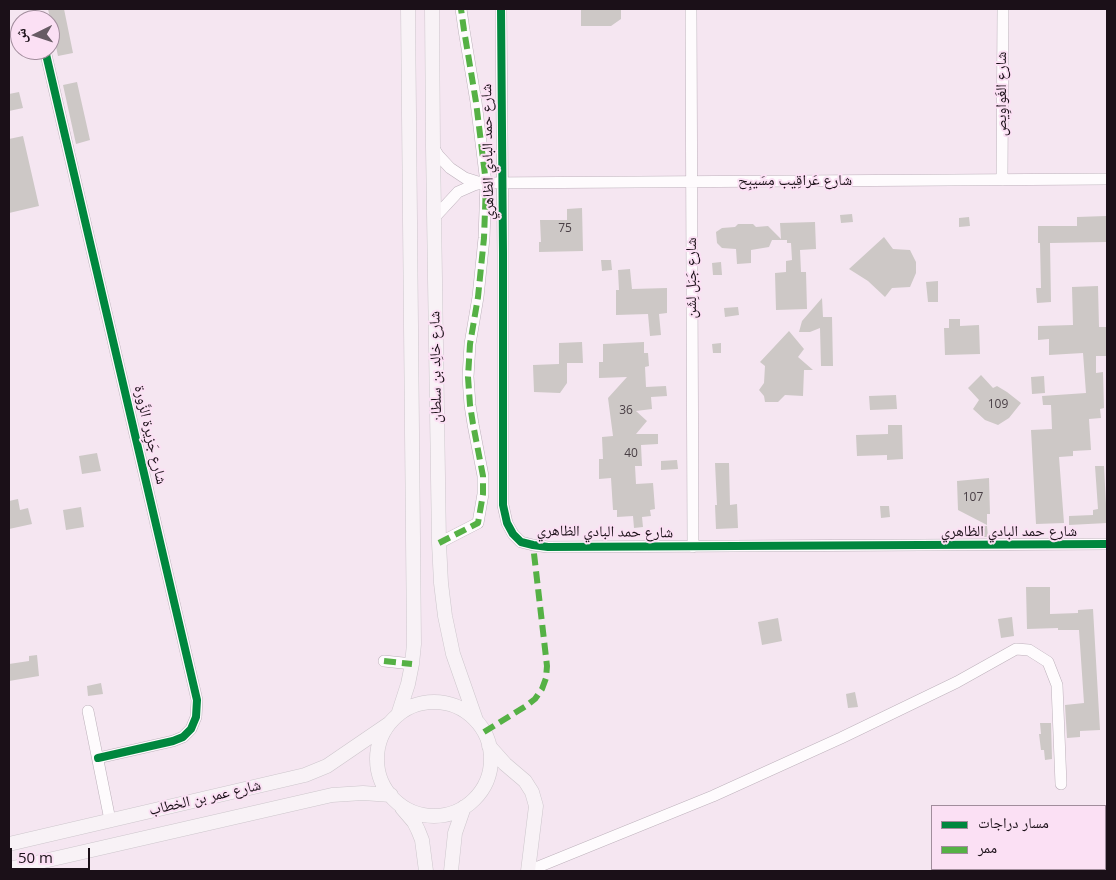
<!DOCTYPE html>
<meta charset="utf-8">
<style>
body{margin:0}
#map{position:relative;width:1116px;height:880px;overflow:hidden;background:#f5e6f1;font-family:"Open Sans","Noto Naskh Arabic",sans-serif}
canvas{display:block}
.frame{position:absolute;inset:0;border:10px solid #1b1018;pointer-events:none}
.legend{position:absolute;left:931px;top:805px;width:175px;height:65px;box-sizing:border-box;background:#fbe0f4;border:1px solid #a18d9c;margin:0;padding:6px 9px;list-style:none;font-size:15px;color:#1b1018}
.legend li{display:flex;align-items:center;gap:10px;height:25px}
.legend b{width:25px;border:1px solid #a18d9c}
.north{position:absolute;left:10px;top:10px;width:50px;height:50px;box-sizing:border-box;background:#fbe0f4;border:1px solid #a18d9c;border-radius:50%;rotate:266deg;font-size:14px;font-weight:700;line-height:20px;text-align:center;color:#1b1018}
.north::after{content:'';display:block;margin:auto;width:18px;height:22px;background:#675b64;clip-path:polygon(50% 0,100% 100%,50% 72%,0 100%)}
.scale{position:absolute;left:10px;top:848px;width:80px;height:22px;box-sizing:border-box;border:2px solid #1b1018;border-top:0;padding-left:6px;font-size:15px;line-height:18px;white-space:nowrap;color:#1b1018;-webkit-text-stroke:4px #fbe0f4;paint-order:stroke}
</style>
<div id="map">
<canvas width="1116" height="880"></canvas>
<div class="frame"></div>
<ul class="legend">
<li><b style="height:6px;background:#00873e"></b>مسار دراجات</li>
<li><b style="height:6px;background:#55b145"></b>ممر</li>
</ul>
<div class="north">ش</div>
<div class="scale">50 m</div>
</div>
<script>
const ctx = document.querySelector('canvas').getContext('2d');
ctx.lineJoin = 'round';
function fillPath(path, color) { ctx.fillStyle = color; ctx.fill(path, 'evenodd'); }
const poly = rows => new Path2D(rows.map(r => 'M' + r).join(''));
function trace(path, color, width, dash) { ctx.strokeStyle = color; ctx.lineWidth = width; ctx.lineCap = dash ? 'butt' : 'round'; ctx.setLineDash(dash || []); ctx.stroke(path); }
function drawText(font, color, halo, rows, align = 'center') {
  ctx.font = font + ' "Open Sans","Noto Naskh Arabic",sans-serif'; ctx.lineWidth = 4; ctx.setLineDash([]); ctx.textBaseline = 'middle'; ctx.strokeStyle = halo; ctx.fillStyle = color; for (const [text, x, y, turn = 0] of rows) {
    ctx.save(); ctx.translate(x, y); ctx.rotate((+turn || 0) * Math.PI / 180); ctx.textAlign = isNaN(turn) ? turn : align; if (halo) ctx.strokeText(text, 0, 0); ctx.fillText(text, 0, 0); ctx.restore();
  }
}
const building = poly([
 [48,9,64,9,73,53,58,56],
 [581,9,621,9,621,19,611,26,581,26],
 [77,82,90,140,76,144,63,85],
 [19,92,23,108,9,111,9,94],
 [23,136,39,206,9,213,9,139],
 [582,208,583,251,539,252,539,242,541,242,540,220,567,220,567,209],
 [852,214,853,222,841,223,840,215],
 [1106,216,1107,242,1050,243,1051,302,1037,303,1036,288,1041,288,1040,243,1038,243,1038,226,1077,226,1077,217],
 [969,217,970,226,959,227,959,218],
 [815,222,816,249,800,250,801,272,806,272,807,309,776,310,775,273,786,272,786,261,792,260,791,243,787,243,787,240,772,240,769,247,751,250,751,263,737,264,736,249,722,248,717,243,716,232,722,228,735,227,738,224,753,224,756,227,768,226,781,239,780,223],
 [884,237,893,249,910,250,916,262,916,273,910,287,892,288,885,297,868,281,849,269],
 [601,260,611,260,612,270,602,271],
 [721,262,722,275,713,275,712,263],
 [630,269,632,289,667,288,667,313,659,314,661,335,650,336,648,314,616,315,616,290,619,290,618,270],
 [938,281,938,302,928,302,926,282],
 [1098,286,1099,327,1107,327,1107,356,1096,356,1096,373,1103,372,1104,408,1100,409,1101,418,1089,419,1091,450,1073,451,1073,456,1059,457,1064,523,1036,524,1031,430,1052,429,1051,405,1043,405,1042,396,1086,393,1083,353,1049,355,1049,339,1038,340,1038,326,1073,325,1072,287],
 [822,298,823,317,832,317,833,366,821,366,820,328,810,332,799,332,802,321],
 [738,307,739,315,725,317,724,308],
 [949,319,960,319,960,326,979,325,980,354,945,355,944,328,949,328],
 [789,331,804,349,798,357,813,370,804,370,803,396,785,395,778,402,765,402,764,396,759,390,764,383,765,366,760,362],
 [582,342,583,363,567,363,567,383,560,393,534,392,533,365,559,364,559,343],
 [644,342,644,353,648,353,649,366,645,367,646,387,666,386,667,396,651,397,652,409,636,411,647,421,636,434,658,434,658,444,641,445,642,466,635,466,636,484,653,483,655,509,650,510,651,516,642,517,643,527,634,528,633,516,617,517,617,510,613,510,611,478,599,479,599,459,603,459,602,437,613,436,608,398,627,377,599,378,599,362,603,362,603,344],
 [721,343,721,353,713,353,712,344],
 [981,375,993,388,997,386,1007,392,1021,403,1009,418,998,425,985,420,973,409,979,400,968,388],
 [1044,376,1045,393,1032,394,1031,377],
 [896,395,897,409,870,410,869,396],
 [888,425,902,425,903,459,887,460,887,455,857,456,856,435,888,434],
 [97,453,101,471,82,474,79,456],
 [677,460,678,469,661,470,661,461],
 [715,463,729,463,730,505,737,504,738,528,716,529,715,505,717,505],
 [1095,466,1104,466,1107,523,1069,525,1069,516,1093,515,1093,510,1098,509],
 [989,478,990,514,987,514,987,525,958,510,957,481],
 [18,499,20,510,28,508,32,524,9,529,9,501],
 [880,506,889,506,890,517,881,518],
 [81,507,84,527,66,530,63,510],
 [987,526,988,537,969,537,968,527],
 [1026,587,1050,587,1050,614,1078,613,1078,610,1093,609,1100,730,1080,731,1080,737,1067,738,1065,705,1084,703,1079,630,1058,630,1058,628,1027,629],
 [1012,617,1014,636,1001,638,998,619],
 [778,618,782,641,762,645,758,622],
 [37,655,39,676,9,681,9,664,29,661,29,656],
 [101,683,103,694,88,696,87,686],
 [855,692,858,707,848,708,846,694],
 [1040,723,1051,723,1052,759,1045,760,1044,750,1041,750,1039,734,1041,734]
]);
const minor = poly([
 [501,9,503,253,503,505,507,523,513,534,521,542,533,545,548,547,1107,544],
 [691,9,693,547],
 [45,50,197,700,196,717,191,729,183,737,173,741,98,758],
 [433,147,438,155,450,168,465,178,481,183],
 [1002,180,1003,9],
 [434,218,458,192,474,185,482,183,1107,179],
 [439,543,478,523,483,494,483,476,473,424,470,405,468,377,470,344,478,297,484,238,486,183,476,102,464,30,461,9],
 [384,661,412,664],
 [88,711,110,820],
 [528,871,713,796,841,738,957,682,1016,649,1029,650,1048,662,1057,685,1061,784]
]);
const major = poly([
 [432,9,433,147,439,543,441,583,445,616,453,654,476,720],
 '377 759a57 57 0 1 1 114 0a57 57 0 1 1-114 0Z',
 [398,715,408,684,412,664,414,644,408,9],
 [489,746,505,764,525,781,532,792,536,806,528,871],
 [402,808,414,822,418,830,422,840,426,871],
 [9,844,305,775,327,766,390,723],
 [9,869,332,795,363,793,391,795],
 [451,871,455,833,464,807]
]);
const quiet = poly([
 [439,543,478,523,483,494,483,476,473,424,470,405,468,377,470,344,478,297,484,238,486,183,476,102,464,30,461,9],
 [384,661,412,664],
 [484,732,526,706,535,699,542,689,546,678,547,666,533,545]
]);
const cycleway = poly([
 [501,9,503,253,503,505,507,523,513,534,521,542,533,545,548,547,1107,544],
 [45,50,197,700,196,717,191,729,183,737,173,741,98,758]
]);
const numberNames = [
 ["75",565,229],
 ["109",998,405],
 ["36",626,411],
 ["40",631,454],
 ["107",973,498]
];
const streetNames = [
 ["شارع الغَواوِيص",1002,94,-90],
 ["شارع حمد البادي الظاهري",488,152,-91],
 ["شارع عَراقِيب مِسَيبِح",795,181],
 ["شارع جَبَل لِشَن",692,278,-90],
 ["شارع خالِد بن سلطان",436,367,-91],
 ["شارع جَزِيرة الزَّورة",150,435,77],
 ["شارع حمد البادي الظاهري",605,532,1],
 ["شارع حمد البادي الظاهري",1009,532],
 ["شارع عمر بن الخطاب",205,798,-13]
];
fillPath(building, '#cdc8c6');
trace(minor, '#bdb1bb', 12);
trace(major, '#cdc6cc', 15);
trace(minor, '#fefbfd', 11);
trace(major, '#f8f2f6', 14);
trace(quiet, '#55b145', 6, [12, 6]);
trace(cycleway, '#00873e', 8);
drawText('12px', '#483e44', null, numberNames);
drawText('15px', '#1b1018', '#fbe0f4', streetNames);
</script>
